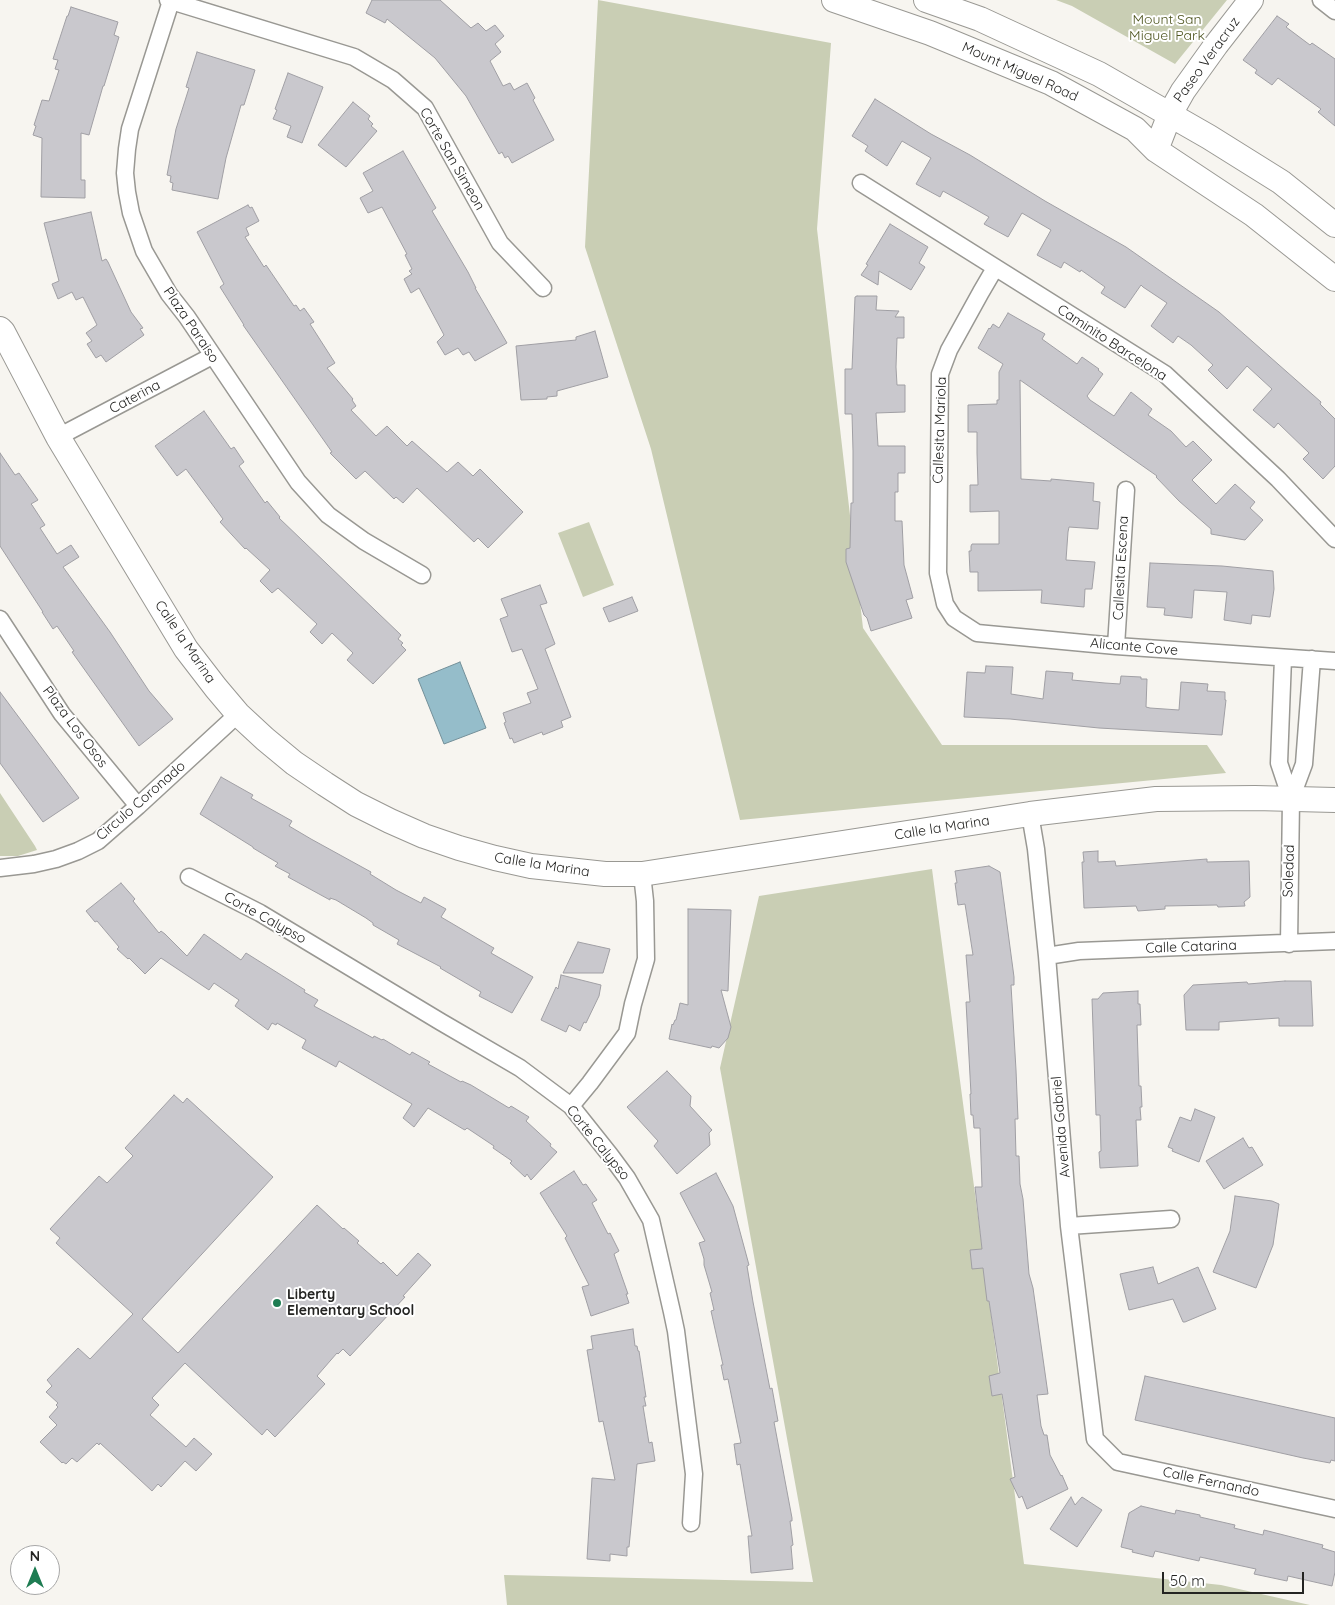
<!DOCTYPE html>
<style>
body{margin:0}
#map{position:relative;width:1335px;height:1605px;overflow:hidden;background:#f7f5f0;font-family:Quicksand,sans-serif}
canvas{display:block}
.north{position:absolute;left:10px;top:1545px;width:50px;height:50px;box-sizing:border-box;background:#fff;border:1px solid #a7a7a7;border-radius:50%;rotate:0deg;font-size:14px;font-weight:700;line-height:20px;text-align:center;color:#242422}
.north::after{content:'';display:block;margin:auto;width:18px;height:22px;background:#1e7c52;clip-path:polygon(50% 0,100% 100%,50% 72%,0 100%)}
.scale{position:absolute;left:1162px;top:1572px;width:142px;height:22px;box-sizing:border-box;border:2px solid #242422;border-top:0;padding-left:6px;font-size:15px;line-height:18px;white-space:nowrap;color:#242422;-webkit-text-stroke:4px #fff;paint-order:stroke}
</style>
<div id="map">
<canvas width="1335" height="1605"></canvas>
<div class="north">N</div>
<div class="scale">50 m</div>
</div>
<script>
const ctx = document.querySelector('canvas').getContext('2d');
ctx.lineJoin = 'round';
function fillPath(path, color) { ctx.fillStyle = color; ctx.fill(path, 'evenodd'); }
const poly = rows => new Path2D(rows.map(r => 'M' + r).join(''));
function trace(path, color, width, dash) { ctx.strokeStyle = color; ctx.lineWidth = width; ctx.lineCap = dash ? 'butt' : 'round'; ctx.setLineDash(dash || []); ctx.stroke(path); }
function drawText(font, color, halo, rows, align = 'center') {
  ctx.font = font + ' Quicksand,sans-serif'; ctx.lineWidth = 4; ctx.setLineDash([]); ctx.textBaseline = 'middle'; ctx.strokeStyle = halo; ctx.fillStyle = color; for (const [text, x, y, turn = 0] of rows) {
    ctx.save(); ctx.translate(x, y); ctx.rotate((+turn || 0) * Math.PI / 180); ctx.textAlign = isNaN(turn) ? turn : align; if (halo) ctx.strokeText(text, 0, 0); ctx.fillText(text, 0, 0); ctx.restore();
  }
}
const green = poly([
 [598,0,831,43,817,229,863,628,942,745,1207,745,1226,773,740,820,651,449,585,247],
 [1056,0,1227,0,1175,64,1072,6],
 [589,522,614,585,583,597,558,533],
 [0,793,35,846,37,850,18,856,0,856],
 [932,869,1024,1564,1221,1585,1310,1605,507,1605,504,1575,813,1582,720,1068,759,896]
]);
const water = poly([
 [460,662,486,728,444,744,418,679,460,662]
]);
const building = poly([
 [372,0,440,0,471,28,478,23,486,31,495,25,504,36,495,44,501,52,490,61,503,86,510,83,514,90,527,83,535,98,533,100,554,140,512,163,508,156,505,158,502,152,499,154,466,96,435,58,387,19,385,23,366,13,372,0],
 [71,7,118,22,114,35,119,37,104,86,103,86,89,135,81,133,81,180,85,180,85,198,41,197,42,138,33,135,36,126,34,125,42,100,49,101,59,70,55,69,58,60,53,59,67,16,68,16,71,7],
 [1277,16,1289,24,1286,27,1310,45,1312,43,1335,59,1335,126,1318,112,1321,109,1278,78,1272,85,1255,73,1257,70,1243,60,1277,16],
 [197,52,255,70,244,105,241,105,226,158,218,199,172,190,173,183,170,182,171,176,167,175,176,129,189,88,186,87,197,52],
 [288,73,323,87,302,143,287,137,291,126,273,119,277,110,275,109,288,73],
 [875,99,931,134,970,155,1045,201,1126,247,1219,312,1321,402,1320,404,1335,419,1335,466,1323,479,1303,459,1309,453,1278,423,1274,428,1253,410,1272,389,1247,366,1227,389,1208,370,1213,365,1191,345,1178,336,1173,343,1151,326,1167,303,1143,287,1141,285,1125,308,1101,293,1105,287,1081,270,1080,272,1064,262,1061,268,1037,255,1051,230,1022,213,1008,237,984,224,989,217,961,201,943,191,940,197,916,184,931,158,902,141,887,166,865,151,868,146,852,136,875,99],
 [353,102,370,116,368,119,373,124,371,126,377,131,346,167,318,145,353,102],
 [403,151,436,208,432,211,468,272,476,288,475,288,507,343,475,361,469,352,463,355,458,348,445,355,437,342,444,335,419,288,411,293,404,279,412,274,409,271,412,269,405,255,407,254,382,207,368,213,360,198,373,191,363,173,403,151],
 [248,205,250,208,252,207,259,221,246,228,249,235,245,237,264,267,266,265,294,306,296,305,300,311,304,308,314,322,310,324,335,363,327,368,353,399,352,400,356,406,351,410,376,436,387,426,407,446,412,441,447,472,458,462,473,476,480,469,523,512,488,548,478,538,474,542,417,488,403,503,396,497,394,499,365,471,356,479,330,453,332,452,243,325,244,325,220,287,224,284,197,232,248,205],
 [91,212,102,261,106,259,108,262,131,312,143,328,140,329,144,335,106,362,101,355,96,358,87,344,92,341,86,333,97,325,83,297,76,300,72,292,58,299,52,284,59,281,44,223,91,212],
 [890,224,928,247,919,263,925,267,911,290,879,271,878,285,861,275,868,265,866,264,890,224],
 [857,296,877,296,876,310,899,311,895,317,904,317,904,338,897,338,896,367,897,385,905,385,905,412,876,413,878,446,905,446,905,473,898,473,898,492,895,492,895,521,902,521,904,565,913,598,906,600,912,618,871,631,867,618,864,615,846,562,846,549,850,548,851,503,853,503,853,451,852,414,845,414,845,369,852,369,855,297,857,296],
 [1008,313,1045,334,1042,339,1077,364,1082,357,1099,369,1098,370,1103,374,1087,396,1090,400,1114,416,1131,392,1152,409,1148,415,1171,431,1186,447,1193,441,1212,460,1192,480,1216,504,1235,484,1255,502,1250,508,1263,520,1245,540,1211,534,1211,529,1179,501,1156,477,1157,476,1020,380,1021,479,1051,481,1051,479,1094,483,1093,501,1100,502,1098,529,1069,527,1068,532,1066,560,1095,562,1092,589,1085,589,1084,607,1041,603,1042,590,978,591,978,572,970,572,969,551,971,551,971,546,972,544,999,544,999,511,970,512,970,485,978,485,977,453,977,432,968,432,968,405,997,404,997,400,999,400,999,372,1003,364,978,348,989,328,990,329,993,324,999,328,1008,313],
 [595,331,608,377,557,391,557,396,547,397,547,399,521,400,516,346,576,340,576,337,595,331],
 [204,411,231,449,234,447,244,462,239,466,265,503,267,501,280,517,279,518,401,635,398,639,403,643,401,645,406,650,373,684,347,660,353,653,332,633,322,644,310,632,317,624,278,588,272,593,260,581,270,570,246,548,245,549,220,522,223,519,186,469,177,476,155,446,204,411],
 [0,453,15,475,19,473,38,500,31,504,32,505,45,525,40,528,57,554,71,545,79,557,63,567,110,632,149,691,173,719,139,746,72,652,74,651,57,626,53,629,42,612,43,612,0,546,0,453],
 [1150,563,1222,566,1273,571,1274,589,1270,617,1252,615,1251,624,1224,620,1227,592,1194,590,1192,618,1164,615,1165,608,1147,607,1150,563],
 [540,585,547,603,540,605,555,644,545,649,571,717,561,721,563,727,543,735,542,732,514,743,512,738,510,739,504,723,506,722,503,713,531,703,527,693,538,689,522,649,512,652,500,619,508,616,501,599,540,585],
 [632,597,638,611,609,622,603,608,632,597],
 [986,666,1013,667,1011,694,1043,699,1046,671,1073,673,1072,680,1105,683,1120,684,1121,676,1141,677,1141,679,1147,679,1146,707,1150,708,1179,710,1181,682,1208,684,1207,691,1225,692,1225,700,1226,700,1222,735,1099,728,1010,719,964,717,967,672,985,673,986,666],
 [0,692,79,798,43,822,0,763,0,692],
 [221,777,253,795,251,798,292,821,289,826,311,839,371,872,370,874,396,890,421,903,424,897,446,909,441,917,492,947,494,948,491,953,533,977,512,1013,479,996,481,992,440,968,441,967,397,944,399,940,373,925,373,923,366,918,336,900,330,898,330,900,288,877,290,874,275,866,278,863,253,848,253,847,200,814,221,777],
 [1098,851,1098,862,1115,861,1116,866,1207,859,1207,862,1249,861,1250,897,1244,902,1245,906,1218,907,1217,905,1165,906,1165,909,1138,911,1136,906,1084,908,1082,862,1084,862,1083,852,1098,851],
 [989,866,1000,872,1014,977,1014,985,1011,985,1016,1070,1018,1119,1015,1119,1016,1156,1019,1156,1020,1184,1023,1199,1029,1274,1033,1288,1048,1394,1037,1395,1041,1426,1044,1435,1047,1435,1050,1455,1061,1476,1062,1475,1068,1489,1027,1509,1022,1496,1019,1498,1010,1479,1015,1477,1002,1394,992,1396,989,1376,1000,1373,989,1301,987,1301,983,1268,972,1269,970,1250,982,1249,975,1187,982,1187,980,1128,974,1128,973,1115,971,1115,970,1094,971,1094,966,1002,970,1002,966,955,973,955,965,904,958,905,955,883,957,883,955,871,989,866],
 [121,883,135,899,133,901,159,933,161,931,165,934,187,956,204,934,241,960,246,953,305,990,304,992,318,1000,314,1006,373,1038,374,1036,382,1040,383,1039,410,1055,412,1052,430,1062,428,1064,461,1082,462,1081,471,1085,509,1108,511,1106,529,1117,526,1121,551,1144,550,1146,557,1152,531,1180,527,1174,525,1177,510,1163,512,1161,493,1148,494,1146,467,1128,465,1130,463,1129,428,1108,414,1127,403,1118,412,1104,339,1061,336,1067,302,1048,306,1040,277,1023,276,1025,272,1023,268,1030,235,1006,239,1000,214,983,209,990,161,958,145,974,129,958,128,959,117,949,119,947,97,921,95,922,86,911,121,883],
 [688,909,731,910,728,991,721,990,731,1027,728,1038,719,1048,712,1046,711,1048,669,1039,672,1024,673,1025,675,1020,676,1020,680,1003,688,1005,688,909],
 [578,942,610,949,603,973,563,973,578,942],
 [561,975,601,985,599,996,586,1023,584,1022,580,1031,569,1025,566,1032,541,1020,556,987,558,989,561,975],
 [1285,981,1311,981,1313,1026,1279,1026,1279,1018,1219,1022,1219,1030,1186,1030,1184,995,1193,985,1247,982,1248,984,1285,981],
 [1138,991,1138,1004,1140,1004,1141,1025,1137,1025,1139,1086,1141,1086,1142,1107,1140,1107,1141,1120,1136,1120,1138,1166,1100,1168,1099,1152,1101,1151,1100,1115,1096,1115,1092,999,1098,999,1103,993,1138,991],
 [667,1071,691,1096,690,1106,712,1130,709,1133,710,1145,677,1174,654,1146,658,1141,627,1107,667,1071],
 [174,1095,183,1103,187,1098,273,1177,142,1319,178,1353,317,1205,343,1229,344,1228,359,1241,357,1243,381,1264,383,1262,397,1276,418,1253,431,1265,403,1296,405,1297,350,1356,343,1349,338,1354,337,1353,317,1376,325,1384,275,1437,267,1429,262,1435,185,1363,152,1398,159,1405,150,1415,186,1447,194,1438,212,1454,196,1471,185,1461,161,1487,158,1484,152,1491,100,1443,99,1445,97,1443,77,1462,72,1458,66,1464,63,1462,62,1463,40,1442,57,1425,49,1417,58,1407,56,1405,58,1403,46,1392,52,1386,47,1380,78,1348,90,1359,133,1314,56,1243,60,1238,50,1229,99,1176,107,1183,133,1156,125,1148,174,1095],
 [1195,1109,1215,1117,1199,1162,1172,1151,1173,1149,1168,1147,1180,1117,1191,1121,1195,1109],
 [1243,1138,1249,1148,1252,1147,1263,1165,1224,1189,1206,1161,1243,1138],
 [574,1171,583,1185,586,1184,597,1200,592,1203,608,1234,610,1233,619,1251,614,1254,628,1294,626,1294,629,1303,591,1316,582,1287,589,1285,565,1238,567,1236,540,1193,574,1171],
 [716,1173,733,1206,749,1265,747,1266,753,1302,770,1389,772,1388,778,1421,774,1422,792,1518,792,1521,790,1521,793,1545,791,1546,793,1569,751,1573,748,1536,752,1536,740,1464,737,1465,734,1444,741,1443,728,1379,724,1380,721,1365,723,1365,711,1311,714,1310,710,1293,712,1292,704,1265,704,1259,699,1243,705,1241,680,1193,716,1173],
 [1235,1196,1272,1201,1279,1204,1273,1245,1256,1288,1213,1272,1230,1231,1235,1196],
 [1153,1267,1158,1284,1198,1267,1216,1309,1185,1322,1183,1322,1173,1299,1129,1310,1120,1274,1153,1267],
 [633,1329,635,1346,637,1346,638,1351,639,1351,646,1397,644,1397,646,1406,643,1406,649,1443,652,1442,655,1461,637,1464,629,1547,627,1547,627,1556,610,1554,610,1561,587,1559,592,1478,615,1480,603,1421,599,1422,587,1350,593,1349,591,1336,633,1329],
 [1145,1376,1335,1418,1335,1461,1331,1460,1330,1463,1303,1458,1135,1420,1145,1376],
 [1071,1497,1075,1505,1082,1497,1102,1510,1077,1547,1050,1529,1071,1497],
 [1141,1506,1175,1514,1176,1510,1200,1515,1200,1517,1235,1525,1234,1528,1263,1535,1264,1530,1323,1545,1322,1548,1335,1552,1335,1572,1332,1586,1288,1576,1287,1581,1254,1574,1256,1569,1200,1557,1199,1561,1155,1551,1153,1557,1132,1552,1133,1550,1121,1547,1129,1513,1141,1506]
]);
const street = poly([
 [168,0,354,57,393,80,425,108,500,243,543,288],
 [1321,0,1335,11],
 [171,1,130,129,127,149,125,173,127,192,131,213,144,251,169,294,187,317,298,482,328,515,364,541,422,575],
 [861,183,1165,374,1278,479,1335,539],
 [995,268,981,292,949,350,940,374,938,573,945,604,954,618,977,633,1116,646,1335,661],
 [58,437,212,356],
 [0,619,62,714,138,806],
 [1116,646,1126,490],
 [1283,658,1279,763,1291,799],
 [1030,814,1036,849,1047,956,1069,1226,1095,1439,1118,1462,1335,1509],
 [0,868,34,864,56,859,78,851,98,841,138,806,238,714],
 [189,877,260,913,441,1022,520,1068,571,1106,610,1155,627,1178,651,1220,672,1312,676,1331,694,1474,691,1523],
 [1289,944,1291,799,1304,764,1312,659],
 [1047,956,1079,951,1335,941],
 [571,1106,590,1083,627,1033,633,1004,646,959,645,901,642,874],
 [1069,1226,1171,1219]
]);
const secondary = poly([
 [834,0,930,33,1051,83,1135,129,1156,150,1254,215,1335,279],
 [926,0,980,19,1099,74,1209,137,1281,182,1335,225],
 [1156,150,1170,114,1183,91,1216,45,1251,0],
 [0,329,3,332,58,437,186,649,216,688,238,714,265,739,294,763,325,784,356,804,390,821,424,836,459,848,495,858,531,866,605,874,642,874,1030,814,1156,799,1255,798,1335,800]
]);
const markers = [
 [277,1303,5,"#1e7c52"]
];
const parkNames = [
 ["Mount San",1167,20],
 ["Miguel Park",1167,36]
];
const streetNames = [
 ["Paseo Veracruz",1207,60,-54],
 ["Mount Miguel Road",1020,72,24],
 ["Corte San Simeon",452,159,60],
 ["Plaza Paraiso",191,325,56],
 ["Caminito Barcelona",1112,343,33],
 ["Caterina",135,397,-28],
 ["Callesita Mariola",940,430,-88],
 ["Callesita Escena",1121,568,-87],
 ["Calle la Marina",185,642,56],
 ["Alicante Cove",1134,647,5],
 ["Plaza Los Osos",75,727,53],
 ["Circulo Coronado",141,801,-41],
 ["Calle la Marina",942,828,-9],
 ["Calle la Marina",542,865,9],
 ["Soledad",1289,871,-88],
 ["Corte Calypso",265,918,29],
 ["Calle Catarina",1191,947,-2],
 ["Avenida Gabriel",1061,1127,-95],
 ["Corte Calypso",598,1143,51],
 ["Calle Fernando",1211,1482,12]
];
const poiNames = [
 ["Liberty",287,1295],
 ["Elementary School",287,1311]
];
fillPath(green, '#c9ceb4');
fillPath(water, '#95bdca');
trace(water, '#738f98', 1);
fillPath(building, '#c9c8cd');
trace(building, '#a09fa4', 1);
trace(street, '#999893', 19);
trace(secondary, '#999893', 26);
trace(street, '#fff', 16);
trace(secondary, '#fff', 24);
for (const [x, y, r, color] of markers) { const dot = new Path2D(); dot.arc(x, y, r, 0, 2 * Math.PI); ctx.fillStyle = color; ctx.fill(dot); trace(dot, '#fff', 2); }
drawText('14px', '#4f5621', '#fff', parkNames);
drawText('14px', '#242422', '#fff', streetNames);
drawText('bold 14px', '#242422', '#fff', poiNames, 'left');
</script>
